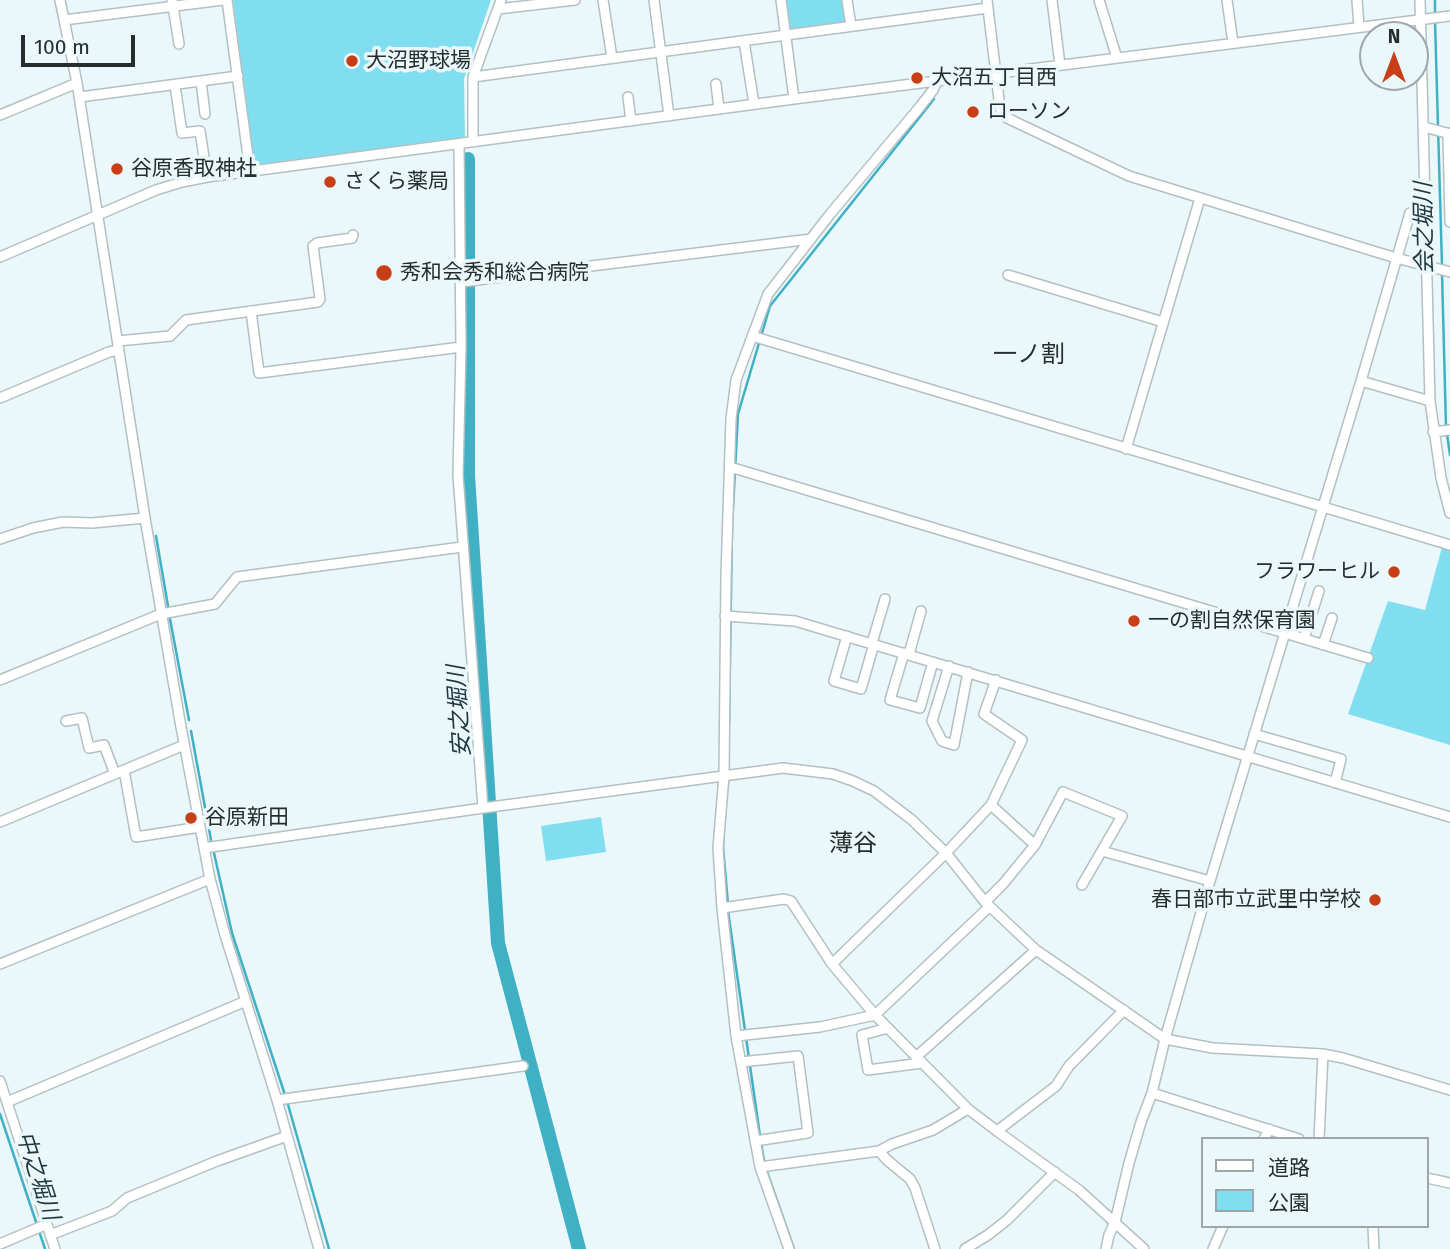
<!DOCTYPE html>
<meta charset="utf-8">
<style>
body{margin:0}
#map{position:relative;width:1450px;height:1249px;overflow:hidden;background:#ebf8fb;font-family:"Fira Sans","Noto Sans JP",sans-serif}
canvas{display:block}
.legend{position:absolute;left:1201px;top:1137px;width:228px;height:91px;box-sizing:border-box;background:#ebf8fb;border:2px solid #9da6a9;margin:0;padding:9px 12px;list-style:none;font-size:21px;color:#272c2d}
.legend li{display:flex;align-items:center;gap:14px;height:35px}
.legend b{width:35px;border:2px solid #9da6a9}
.north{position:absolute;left:1359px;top:21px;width:70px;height:70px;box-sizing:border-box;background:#ebf8fb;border:2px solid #9da6a9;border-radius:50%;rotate:0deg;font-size:19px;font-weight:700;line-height:28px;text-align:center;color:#272c2d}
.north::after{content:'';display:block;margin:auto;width:24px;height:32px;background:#c83f17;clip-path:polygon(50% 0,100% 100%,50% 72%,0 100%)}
.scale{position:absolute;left:21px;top:35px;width:114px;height:32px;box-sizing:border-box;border:4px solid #272c2d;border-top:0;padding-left:9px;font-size:21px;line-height:24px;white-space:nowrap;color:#272c2d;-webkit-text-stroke:5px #ebf8fb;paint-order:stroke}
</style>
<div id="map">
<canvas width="1450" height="1249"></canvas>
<ul class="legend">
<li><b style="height:9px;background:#fff"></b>道路</li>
<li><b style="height:19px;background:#81def0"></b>公園</li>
</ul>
<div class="north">N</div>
<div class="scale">100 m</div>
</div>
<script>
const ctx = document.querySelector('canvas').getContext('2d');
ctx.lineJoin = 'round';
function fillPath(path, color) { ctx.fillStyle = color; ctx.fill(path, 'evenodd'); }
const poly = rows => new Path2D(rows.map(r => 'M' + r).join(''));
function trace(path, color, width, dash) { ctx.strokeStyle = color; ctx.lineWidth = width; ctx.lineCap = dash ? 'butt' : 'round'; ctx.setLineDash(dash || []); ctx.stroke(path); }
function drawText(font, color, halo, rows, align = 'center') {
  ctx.font = font + ' "Fira Sans","Noto Sans JP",sans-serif'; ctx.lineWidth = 7; ctx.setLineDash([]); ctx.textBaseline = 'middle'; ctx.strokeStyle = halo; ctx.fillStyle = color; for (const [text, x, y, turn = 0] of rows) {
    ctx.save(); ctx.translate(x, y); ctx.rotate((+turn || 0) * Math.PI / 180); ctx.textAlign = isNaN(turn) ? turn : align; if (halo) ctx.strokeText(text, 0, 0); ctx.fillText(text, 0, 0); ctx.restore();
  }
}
const green = poly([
 [233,0,491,0,464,79,465,139,254,165],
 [783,0,843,0,847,24,788,32],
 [1442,547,1450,549,1450,745,1348,714,1388,601,1425,610],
 [601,817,606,852,546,861,541,826]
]);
const stream = poly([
 [1435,0,1435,14],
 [1435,21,1442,266],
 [1442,273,1446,427],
 [1447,434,1450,455],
 [156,536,168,606],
 [170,619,189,720],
 [729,723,732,527,738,414,770,306,934,99],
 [191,731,211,840],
 [724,827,723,847,728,904],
 [214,853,232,933,285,1095],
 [728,911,760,1136],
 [287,1101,329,1249],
 [0,1114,45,1249],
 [761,1143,765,1166,794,1249]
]);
const river = poly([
 [468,159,468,475,498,943,579,1249]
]);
const minor = poly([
 [60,0,77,83,145,518,181,727,210,879,225,935,277,1100,319,1249],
 [172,0,179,44],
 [227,0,250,171],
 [603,0,612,58],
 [654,0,669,116],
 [781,0,794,99],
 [847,0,851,26],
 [987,0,1000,108,1007,118,1129,176,1396,258,1450,272],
 [1052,0,1060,65],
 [1099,0,1117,58],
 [1227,0,1233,43],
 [1357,0,1359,27],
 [1420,0,1430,401,1441,478,1450,513],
 [498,9,575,0],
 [64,20,223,0],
 [744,41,754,104],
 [473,77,988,8],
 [201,81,205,114],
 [716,84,719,109],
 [175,85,182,133,200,131,207,177],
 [80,97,238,76],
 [628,97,631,121],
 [0,115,77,83],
 [1424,127,1450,134],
 [1448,133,1450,222],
 [473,142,473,77,501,0],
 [459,144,461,347,458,475,483,808],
 [0,257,156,190,182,182,207,177,794,99,1450,16],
 [1008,275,1163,322],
 [461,282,811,239],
 [251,311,259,373,461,347],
 [752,336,1450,545],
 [118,341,170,336,186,320,318,302,320,299,313,246,317,243,352,238,353,235],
 [1361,381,1430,401],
 [0,398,109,352,119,350],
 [1433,432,1450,430],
 [1126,449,1200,198],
 [730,467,1368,658],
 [0,539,33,528,63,522,92,523,145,518],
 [725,616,795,621,1450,817],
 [847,636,834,681,861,689,874,644],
 [1304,639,1319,591],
 [872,643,885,599],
 [1323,645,1332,618],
 [904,653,890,700,920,708,933,662],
 [909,654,921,611],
 [949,666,932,721,942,741,954,745,968,672],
 [0,680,161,614,215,604,237,577,462,547],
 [66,721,82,718,89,748,104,745,115,774],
 [1254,734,1341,759,1335,783],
 [124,770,136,837,200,827],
 [991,805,1035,845],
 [0,822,184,745],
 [204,848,483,808,783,768,833,774,853,781,874,791,912,820,946,853,985,902,1036,950,1165,1039,1213,1048,1323,1054,1343,1058,1450,1090],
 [1102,851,1210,881],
 [985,902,1003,884,1035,845,1063,792,1122,816,1082,885],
 [722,908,784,899,791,901,832,964,875,1015,968,1109,997,1131,1079,1190,1144,1249],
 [0,964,210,879],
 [832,964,946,853,991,805,1022,740,984,714,996,680],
 [888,1028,862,1035,868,1070,922,1063],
 [736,1036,820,1027,875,1015,989,907],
 [916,1057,1036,950],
 [741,1062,798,1056,808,1133,755,1141],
 [0,1081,55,1249],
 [1152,1093,1299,1139],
 [277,1100,523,1066],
 [7,1102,246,1001],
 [997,1131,1056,1086,1069,1066,1124,1010],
 [1264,1139,1269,1129],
 [1319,1139,1323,1054],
 [879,1151,887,1160,910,1179,915,1188,935,1249],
 [760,1167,879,1151,892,1144,933,1130,968,1109],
 [1427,1178,1450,1183],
 [1373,1226,1374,1249],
 [50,1235,112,1211,127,1198,217,1161,287,1136],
 [0,1244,47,1224],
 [789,1249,760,1167,736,1036,722,908,718,848,724,776,726,576,731,419,736,380,768,294,831,213,919,108,933,90,937,81],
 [965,1249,988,1235,1007,1220,1055,1172],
 [1106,1249,1109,1235,1115,1222,1129,1163,1141,1122,1152,1093,1165,1039,1210,881,1361,381,1410,213],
 [1213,1249,1223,1226]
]);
const markers = [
 [352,61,7,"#c83f17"],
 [917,78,7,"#c83f17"],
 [973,112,7,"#c83f17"],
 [117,169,7,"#c83f17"],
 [330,182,7,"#c83f17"],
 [384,273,9,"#c83f17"],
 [1394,572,7,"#c83f17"],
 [1134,621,7,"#c83f17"],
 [191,818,7,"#c83f17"],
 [1375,900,7,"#c83f17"]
];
const poiNames = [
 ["大沼野球場",366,61],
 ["大沼五丁目西",931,78],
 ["ローソン",987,112],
 ["谷原香取神社",131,169],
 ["さくら薬局",344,182],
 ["秀和会秀和総合病院",400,273],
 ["フラワーヒル",1380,572,"right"],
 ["一の割自然保育園",1148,621],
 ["谷原新田",205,818],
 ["春日部市立武里中学校",1361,900,"right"]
];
const waterNames = [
 ["会之堀川",1425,228,-91],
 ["安之堀川",460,711,-94],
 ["中之堀川",37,1176,72]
];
const quarterNames = [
 ["一ノ割",1029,355],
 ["薄谷",853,844]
];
fillPath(green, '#81def0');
trace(stream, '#40b1c4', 2.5);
trace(river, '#40b1c4', 14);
trace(minor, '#b3c0c2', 12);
trace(minor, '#fff', 9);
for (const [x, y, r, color] of markers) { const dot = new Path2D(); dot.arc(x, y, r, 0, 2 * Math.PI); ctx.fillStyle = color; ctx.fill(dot); trace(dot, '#ebf8fb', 2.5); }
drawText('21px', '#272c2d', '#ebf8fb', poiNames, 'left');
drawText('italic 23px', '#1e373c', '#ebf8fb', waterNames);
drawText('24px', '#272c2d', '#ebf8fb', quarterNames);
</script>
